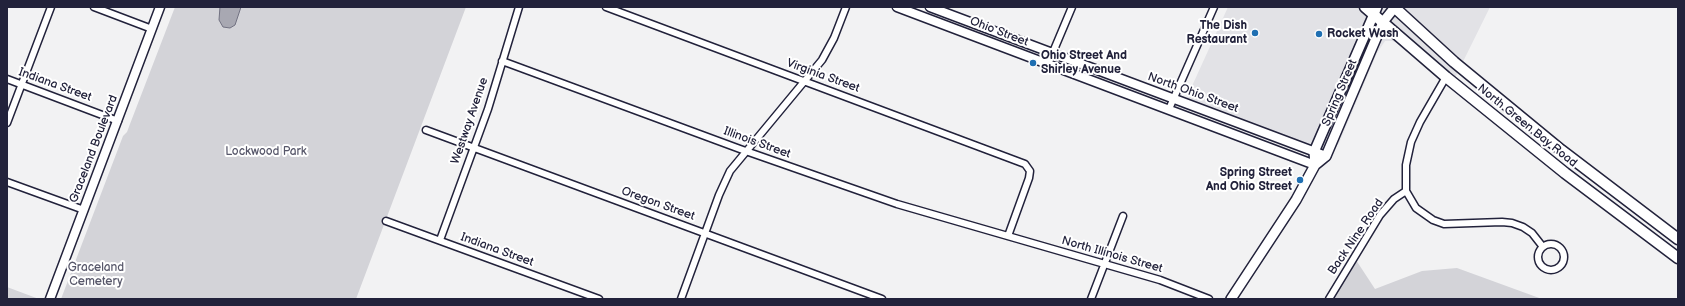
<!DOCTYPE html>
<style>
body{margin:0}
#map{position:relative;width:1685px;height:306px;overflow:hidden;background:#f2f2f3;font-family:"Balsamiq Sans",sans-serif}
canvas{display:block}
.frame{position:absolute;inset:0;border:8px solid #22223b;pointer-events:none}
</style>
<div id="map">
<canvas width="1685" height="306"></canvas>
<div class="frame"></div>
</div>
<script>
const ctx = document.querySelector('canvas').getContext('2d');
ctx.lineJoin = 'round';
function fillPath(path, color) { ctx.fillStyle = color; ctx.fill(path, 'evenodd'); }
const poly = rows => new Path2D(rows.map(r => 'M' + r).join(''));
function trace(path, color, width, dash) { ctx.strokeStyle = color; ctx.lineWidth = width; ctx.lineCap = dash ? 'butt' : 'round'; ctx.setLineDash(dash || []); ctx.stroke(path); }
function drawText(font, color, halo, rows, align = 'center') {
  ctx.font = font + ' "Balsamiq Sans",sans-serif'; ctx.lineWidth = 4; ctx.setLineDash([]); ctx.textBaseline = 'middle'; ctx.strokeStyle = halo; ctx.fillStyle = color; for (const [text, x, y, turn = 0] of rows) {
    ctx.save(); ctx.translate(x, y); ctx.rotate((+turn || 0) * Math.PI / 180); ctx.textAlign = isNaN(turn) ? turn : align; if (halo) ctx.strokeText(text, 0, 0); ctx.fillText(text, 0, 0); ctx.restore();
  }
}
const built = poly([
 [1228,7,1490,7,1451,86,1403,45,1392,41,1385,41,1377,53,1339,143,1328,160,1182,108]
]);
const green = poly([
 [175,7,466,7,356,299,61,299,123,136,127,132,130,124],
 [1354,257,1375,289,1422,271,1457,268,1542,299,1329,299],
 [7,287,39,299,7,299]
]);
const water = poly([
 [220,7,241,7,235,25,230,28,223,27,219,20,220,7]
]);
const minor = poly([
 [94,7,152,29],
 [606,7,1025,164,1030,171,1029,178,1008,236],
 [502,61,740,149,897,204,1160,280,1209,299],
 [1048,64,1072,7],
 [1446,77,1420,122,1411,142,1406,165,1406,191,1416,208,1433,220,1444,224,1502,222,1512,223,1523,227,1532,233,1543,247],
 [7,79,118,121],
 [1169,109,1214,7],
 [7,123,51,7],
 [426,130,882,299],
 [7,182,84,210],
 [386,221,599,299],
 [440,240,488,109,519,7],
 '1538 257a13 13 0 1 1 26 0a13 13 0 1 1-26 0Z',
 [681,299,719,195,730,171,822,60,834,38,846,7],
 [1091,299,1123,216],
 [1329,299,1380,215,1394,199,1406,191]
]);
const tertiary = poly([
 [897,7,1315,165],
 [930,7,1326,156],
 [50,299,160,7]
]);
const secondary = poly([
 [1315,165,1314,152,1377,7],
 [1231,299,1296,200,1315,165,1326,156,1383,22,1395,7]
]);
const primary = poly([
 [1365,7,1446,77,1565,173,1678,258],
 [1394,7,1454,62,1561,150,1678,239]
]);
const markers = [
 [1255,33,4,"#1f6fb2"],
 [1319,34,4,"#1f6fb2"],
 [1033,63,4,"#1f6fb2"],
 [1300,180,4,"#1f6fb2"]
];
const poiNames = [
 ["The Dish",1247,26],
 ["Restaurant",1247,40],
 ["Rocket Wash",1327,34,"left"],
 ["Ohio Street And",1041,56,"left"],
 ["Shirley Avenue",1041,70,"left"],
 ["Spring Street",1292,173],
 ["And Ohio Street",1292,187]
];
const streetNames = [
 ["Ohio Street",999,32,21],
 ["Virginia Street",823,76,20],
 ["Indiana Street",55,85,20],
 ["North Ohio Street",1193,93,20],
 ["Spring Street",1340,93,-67],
 ["Westway Avenue",470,121,-71],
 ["North Green Bay Road",1527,126,39],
 ["Illinois Street",757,143,20],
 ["Graceland Boulevard",94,149,-69],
 ["Oregon Street",658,204,20],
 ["Back Nine Road",1356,237,-56],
 ["Indiana Street",497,250,20],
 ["North Illinois Street",1112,255,16]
];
const parkNames = [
 ["Lockwood Park",266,152],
 ["Graceland",96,268],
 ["Cemetery",96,282]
];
fillPath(built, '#e2e2e6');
fillPath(green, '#d3d3d8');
fillPath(water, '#a8a8b2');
trace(water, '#727282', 1);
trace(minor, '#22223b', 9);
trace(tertiary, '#22223b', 11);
trace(secondary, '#22223b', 12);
trace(primary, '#22223b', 13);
trace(minor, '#fff', 6);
trace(tertiary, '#fff', 8);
trace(secondary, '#fff', 9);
trace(primary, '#fff', 10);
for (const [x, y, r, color] of markers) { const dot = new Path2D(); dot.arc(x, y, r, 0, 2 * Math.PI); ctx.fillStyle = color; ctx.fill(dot); trace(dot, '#fff', 1.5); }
drawText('bold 12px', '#22223b', '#fff', poiNames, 'right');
drawText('12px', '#22223b', '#fff', streetNames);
drawText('12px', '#57576a', '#fff', parkNames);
</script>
